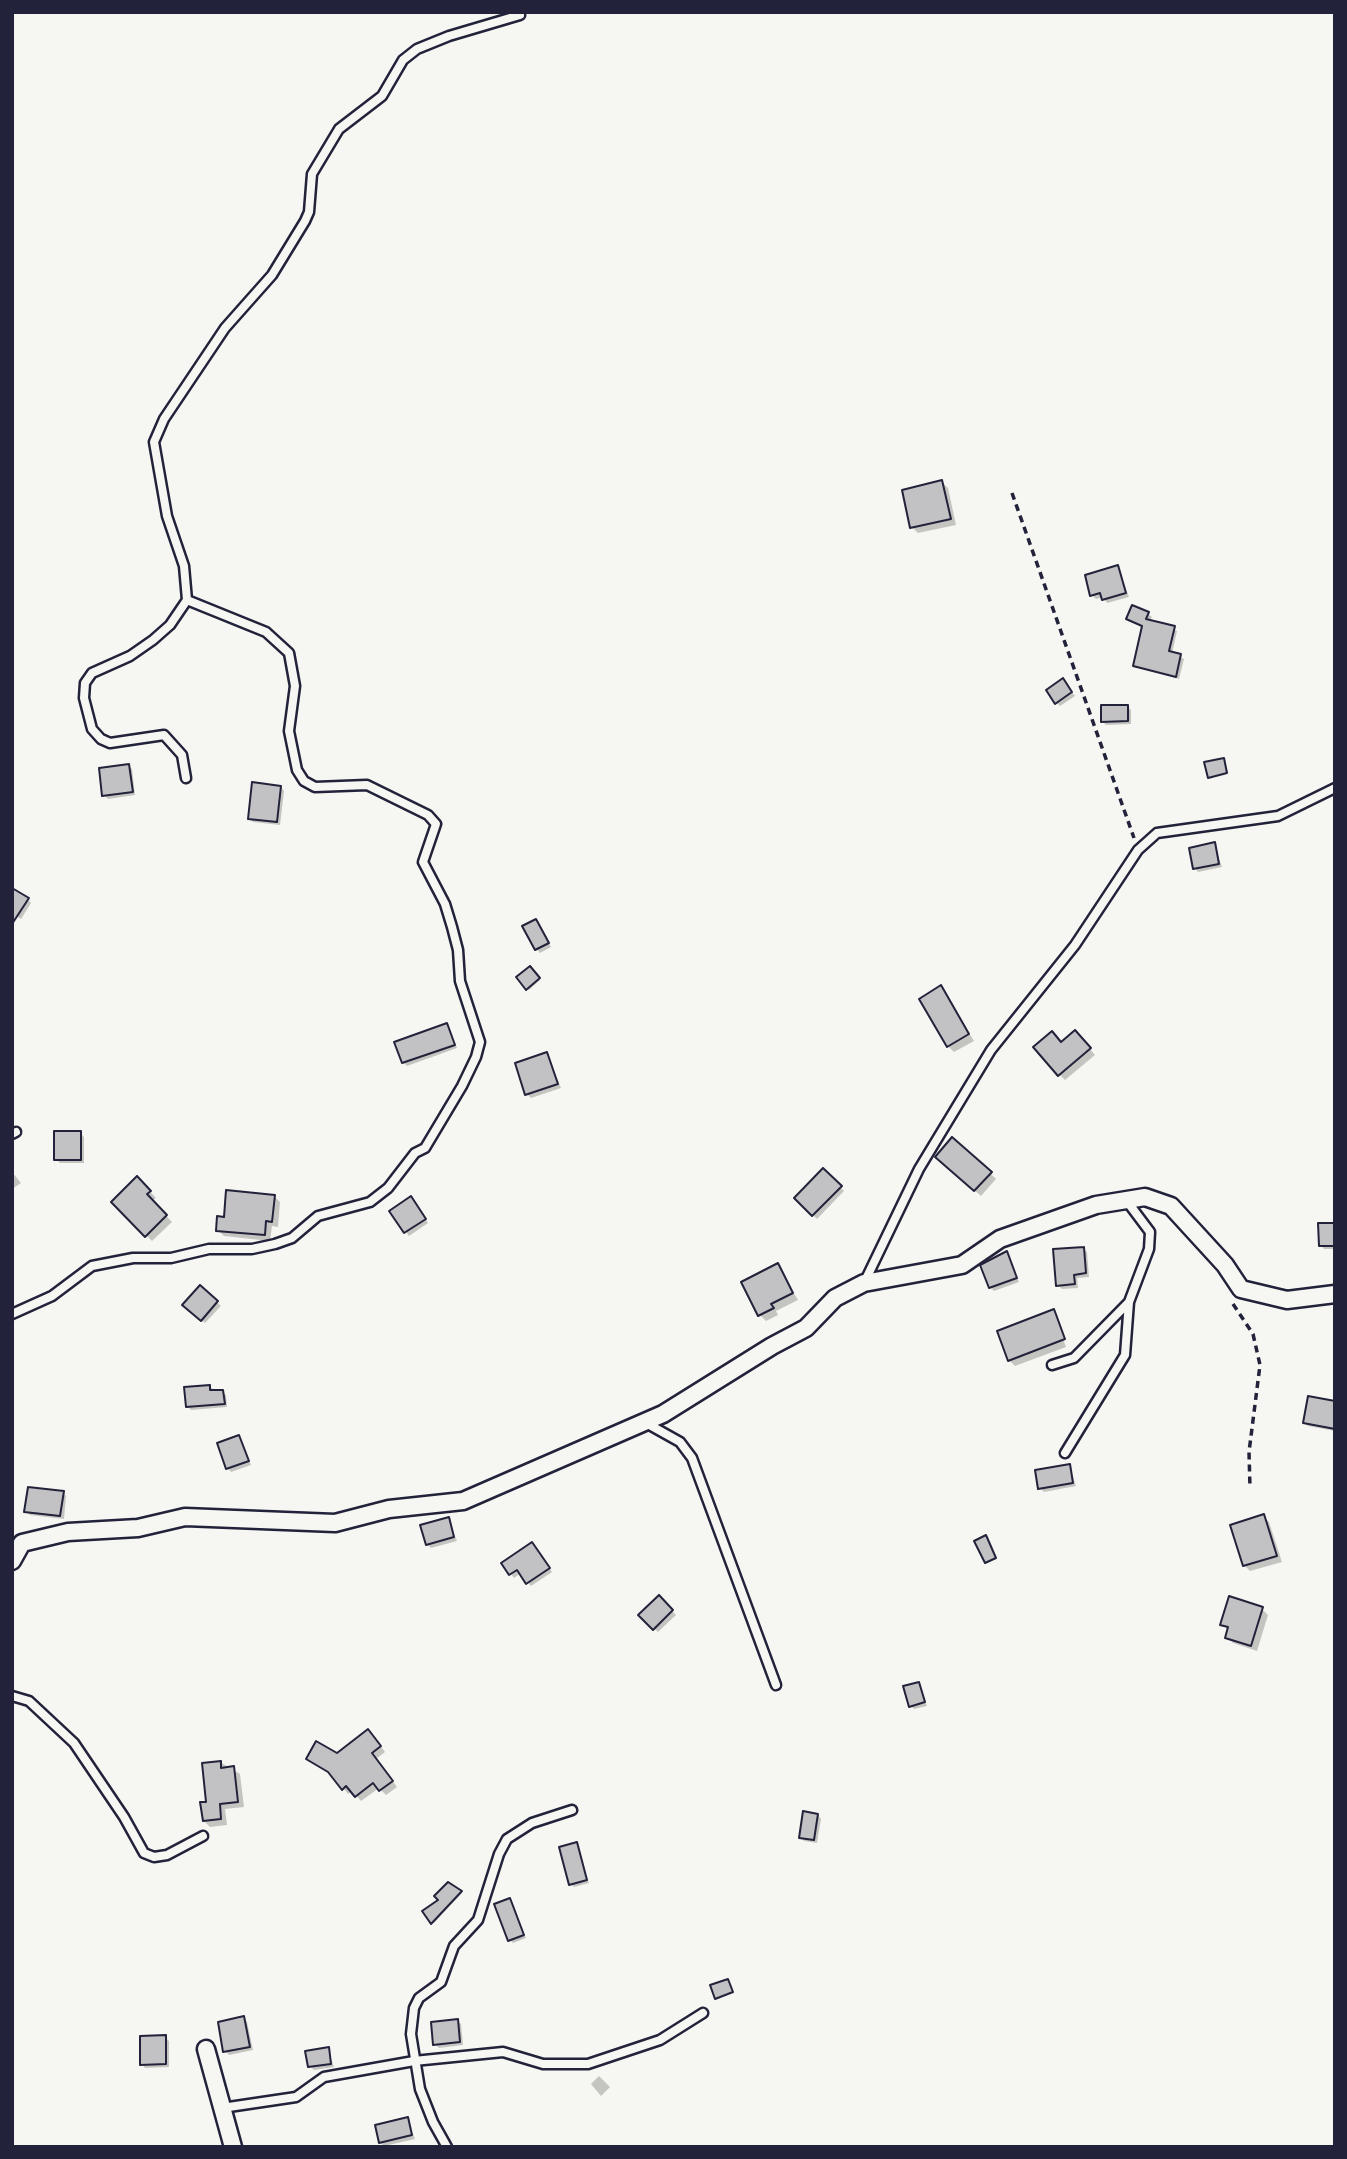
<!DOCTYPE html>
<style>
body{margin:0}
#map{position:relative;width:1347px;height:2159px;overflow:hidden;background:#f6f6f2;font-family:Delius,sans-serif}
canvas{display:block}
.frame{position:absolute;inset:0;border:14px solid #22223b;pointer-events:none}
</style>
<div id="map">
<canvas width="1347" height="2159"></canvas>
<div class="frame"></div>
</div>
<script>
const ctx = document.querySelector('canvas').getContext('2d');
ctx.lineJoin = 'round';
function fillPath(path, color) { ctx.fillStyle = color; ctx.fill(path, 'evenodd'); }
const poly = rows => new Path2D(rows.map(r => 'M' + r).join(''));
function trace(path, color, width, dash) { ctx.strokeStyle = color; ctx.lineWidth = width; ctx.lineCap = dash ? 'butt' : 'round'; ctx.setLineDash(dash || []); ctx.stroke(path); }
const shadow = poly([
 [942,482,948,488,956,525,918,533,912,527],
 [1118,567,1129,597,1107,603,1103,597,1096,599,1092,595],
 [1148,614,1152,617,1149,622,1177,631,1172,653,1184,659,1179,679,1135,666,1144,628,1128,619],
 [1066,684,1075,696,1060,706,1057,703],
 [1127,706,1131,710,1131,724,1106,725,1102,721],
 [128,766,132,769,135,795,108,799,104,795],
 [281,787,284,791,280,825,253,822,249,819],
 [1214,844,1222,867,1198,872,1195,868],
 [27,899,31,903,21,919,12,913],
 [535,921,551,947,540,953,537,949],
 [529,968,540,980,529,990,518,977],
 [941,988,974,1041,954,1052,948,1046],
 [447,1025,457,1048,407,1066,403,1062],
 [1081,1038,1095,1055,1065,1080,1059,1074,1062,1044],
 [547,1054,561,1088,531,1098,527,1094],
 [80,1133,84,1137,84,1163,60,1163,56,1159],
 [943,1163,990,1173,996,1179,981,1196],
 [823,1170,844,1191,817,1219,796,1198],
 [12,1172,21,1183,12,1189],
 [137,1178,156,1198,152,1201,172,1222,152,1241,113,1202],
 [274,1196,280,1202,278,1227,272,1226,270,1241,224,1236,218,1230,225,1219],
 [414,1202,428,1223,409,1236,391,1211],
 [1335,1224,1335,1249,1324,1249,1321,1245],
 [1083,1249,1087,1252,1089,1277,1077,1278,1078,1288,1062,1289,1058,1285],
 [1006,1253,1019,1282,994,1291,990,1287],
 [777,1265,798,1300,776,1311,778,1315,766,1321,760,1315],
 [200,1287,221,1306,205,1323,185,1305],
 [1054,1311,1058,1316,1055,1316,1066,1347,1015,1366,1009,1360],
 [209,1387,226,1395,227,1407,191,1410,187,1406],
 [1335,1403,1335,1431,1308,1426,1305,1423],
 [239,1437,251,1465,231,1472,228,1468],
 [1069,1465,1076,1486,1044,1492,1040,1488],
 [63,1493,66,1496,64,1519,30,1515,26,1511],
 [1263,1516,1269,1522,1282,1562,1250,1571,1244,1565],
 [448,1519,457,1541,431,1548,427,1544],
 [536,1548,552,1572,531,1586,521,1573,514,1578,503,1564],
 [659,1597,676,1615,658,1632,640,1615],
 [1262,1609,1268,1615,1257,1651,1233,1643,1227,1637,1229,1631,1222,1624],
 [919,1684,927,1706,914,1709,911,1706],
 [374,1737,385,1752,376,1759,397,1787,386,1795,379,1788,361,1801,352,1791,348,1794,333,1775,308,1759,337,1755],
 [220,1762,240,1774,244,1807,225,1809,227,1825,210,1827,204,1821],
 [818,1815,821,1819,817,1843,804,1841,801,1837],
 [576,1844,589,1883,574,1887,571,1884],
 [448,1884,462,1893,434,1923,425,1912,441,1900],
 [509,1900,526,1938,513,1943,510,1940],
 [243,2018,247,2022,253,2050,229,2055,225,2051],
 [457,2021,461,2024,463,2045,439,2048,435,2044],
 [165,2037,169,2041,169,2067,145,2068,142,2064],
 [328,2049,334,2067,314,2070,310,2066],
 [599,2076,610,2087,601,2096,591,2084],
 [407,2119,415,2139,384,2146,380,2142]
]);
const building = poly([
 [942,480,951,519,910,528,902,490,942,480],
 [1118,565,1126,593,1102,600,1100,593,1090,596,1085,575,1118,565],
 [1132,605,1149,612,1146,619,1175,626,1169,651,1181,654,1176,677,1133,666,1142,626,1126,619,1132,605],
 [1063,678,1072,692,1055,704,1046,690,1063,678],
 [1101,705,1128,705,1128,721,1101,722,1101,705],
 [1224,758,1227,773,1208,778,1204,762,1224,758],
 [129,764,133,792,102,796,99,768,129,764],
 [252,782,281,786,277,822,248,819,252,782],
 [1215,842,1219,864,1193,869,1189,848,1215,842],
 [12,888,29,898,12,924,12,888],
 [536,919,549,943,535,950,522,926,536,919],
 [530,966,540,978,526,990,516,977,530,966],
 [941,985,969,1034,947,1047,919,999,941,985],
 [447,1023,455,1045,402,1063,394,1042,447,1023],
 [1075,1030,1091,1048,1058,1076,1033,1047,1052,1031,1061,1042,1075,1030],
 [547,1052,558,1084,525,1095,515,1063,547,1052],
 [54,1131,81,1131,81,1160,54,1160,54,1131],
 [952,1137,992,1172,974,1191,935,1157,952,1137],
 [823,1168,842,1186,812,1216,794,1198,823,1168],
 [137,1176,151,1191,147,1194,167,1215,145,1237,111,1202,137,1176],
 [226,1190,275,1195,272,1222,266,1221,265,1235,216,1231,217,1216,224,1217,226,1190],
 [411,1196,426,1219,404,1233,389,1211,411,1196],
 [1318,1223,1335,1223,1335,1246,1319,1246,1318,1223],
 [1084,1247,1086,1273,1074,1275,1075,1284,1056,1286,1053,1249,1084,1247],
 [1007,1251,1017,1278,989,1288,980,1265,1007,1251],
 [778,1263,793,1293,771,1304,774,1308,758,1316,741,1282,778,1263],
 [200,1285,218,1301,201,1321,182,1305,200,1285],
 [1054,1309,1065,1339,1008,1361,997,1331,1054,1309],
 [210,1385,210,1390,223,1390,225,1404,186,1407,184,1387,210,1385],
 [1308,1396,1335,1401,1335,1429,1303,1423,1308,1396],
 [239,1435,249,1461,226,1469,217,1443,239,1435],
 [1070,1464,1073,1483,1038,1489,1035,1470,1070,1464],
 [28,1487,64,1491,60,1516,24,1512,28,1487],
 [1264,1514,1277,1556,1243,1566,1230,1525,1264,1514],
 [449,1517,454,1537,426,1545,420,1525,449,1517],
 [986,1535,996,1558,985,1563,974,1541,986,1535],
 [532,1542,550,1568,526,1584,517,1570,509,1575,501,1563,532,1542],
 [659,1595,673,1610,653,1630,638,1615,659,1595],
 [1229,1596,1263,1607,1251,1646,1225,1638,1228,1627,1220,1625,1229,1596],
 [919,1682,925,1702,909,1707,903,1686,919,1682],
 [368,1729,381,1746,372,1753,393,1781,379,1791,373,1783,355,1797,346,1786,342,1790,328,1772,306,1759,316,1741,337,1753,368,1729],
 [221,1761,221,1768,234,1766,238,1802,220,1804,221,1819,203,1821,200,1802,206,1802,202,1763,221,1761],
 [803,1811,818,1814,814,1840,799,1838,803,1811],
 [577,1842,587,1880,569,1885,559,1847,577,1842],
 [448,1882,462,1891,431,1924,422,1911,438,1900,434,1896,448,1882],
 [510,1898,524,1935,508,1941,494,1904,510,1898],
 [728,1979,733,1992,715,1999,710,1985,728,1979],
 [244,2016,250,2047,223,2052,218,2022,244,2016],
 [458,2019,460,2042,433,2045,431,2022,458,2019],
 [166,2035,166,2064,140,2065,140,2036,166,2035],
 [329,2047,331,2064,308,2067,305,2051,329,2047],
 [408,2117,412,2135,379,2143,375,2125,408,2117]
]);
const path = poly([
 [1012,493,1134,838],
 [1233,1304,1253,1334,1260,1365,1249,1452,1250,1488]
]);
const service = poly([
 [186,778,182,755,164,735,110,743,101,739,92,729,84,698,85,683,92,673,130,656,153,640,170,625,187,600],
 [12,1134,16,1132],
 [864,1283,919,1169,991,1050,1075,945,1138,850,1157,833,1278,816,1335,788],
 [12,1314,52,1296,92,1266,133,1258,171,1258,209,1249,252,1249,275,1244,292,1238,318,1216,370,1202,388,1188,415,1153,425,1148,462,1086,476,1057,480,1042,460,981,458,950,452,927,445,904,423,862,436,824,428,815,367,785,315,787,304,781,297,770,289,731,295,686,289,653,266,632,187,600,184,566,167,516,154,442,164,419,225,328,272,275,305,221,309,212,312,174,339,129,382,96,403,60,417,49,449,36,520,15],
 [1052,1365,1074,1358,1129,1302],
 [646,1423,680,1442,692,1458,776,1685],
 [1065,1453,1125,1355,1129,1302,1149,1249,1150,1232,1126,1200],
 [12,1696,29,1701,74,1743,124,1817,144,1853,154,1857,167,1855,203,1836],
 [222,2108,296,2097,324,2077,414,2061,503,2052,543,2064,588,2064,660,2040,703,2013],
 [447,2147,433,2122,420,2089,411,2034,414,2008,419,1998,441,1982,454,1946,478,1920,499,1854,507,1839,532,1823,572,1810]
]);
const minor = poly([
 [12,1561,22,1543,68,1532,138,1528,185,1517,335,1523,389,1509,463,1501,663,1414,772,1346,806,1328,835,1298,864,1283,962,1265,1000,1239,1096,1205,1145,1197,1171,1206,1225,1265,1241,1289,1287,1300,1335,1294],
 [206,2049,233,2147]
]);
fillPath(shadow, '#0003');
fillPath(building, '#c2c2c4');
trace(building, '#22223b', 2);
trace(service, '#22223b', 13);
trace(minor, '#22223b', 21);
trace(path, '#22223b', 3.5, [7, 5]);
trace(service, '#f6f6f2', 8);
trace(minor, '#f6f6f2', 16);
</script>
